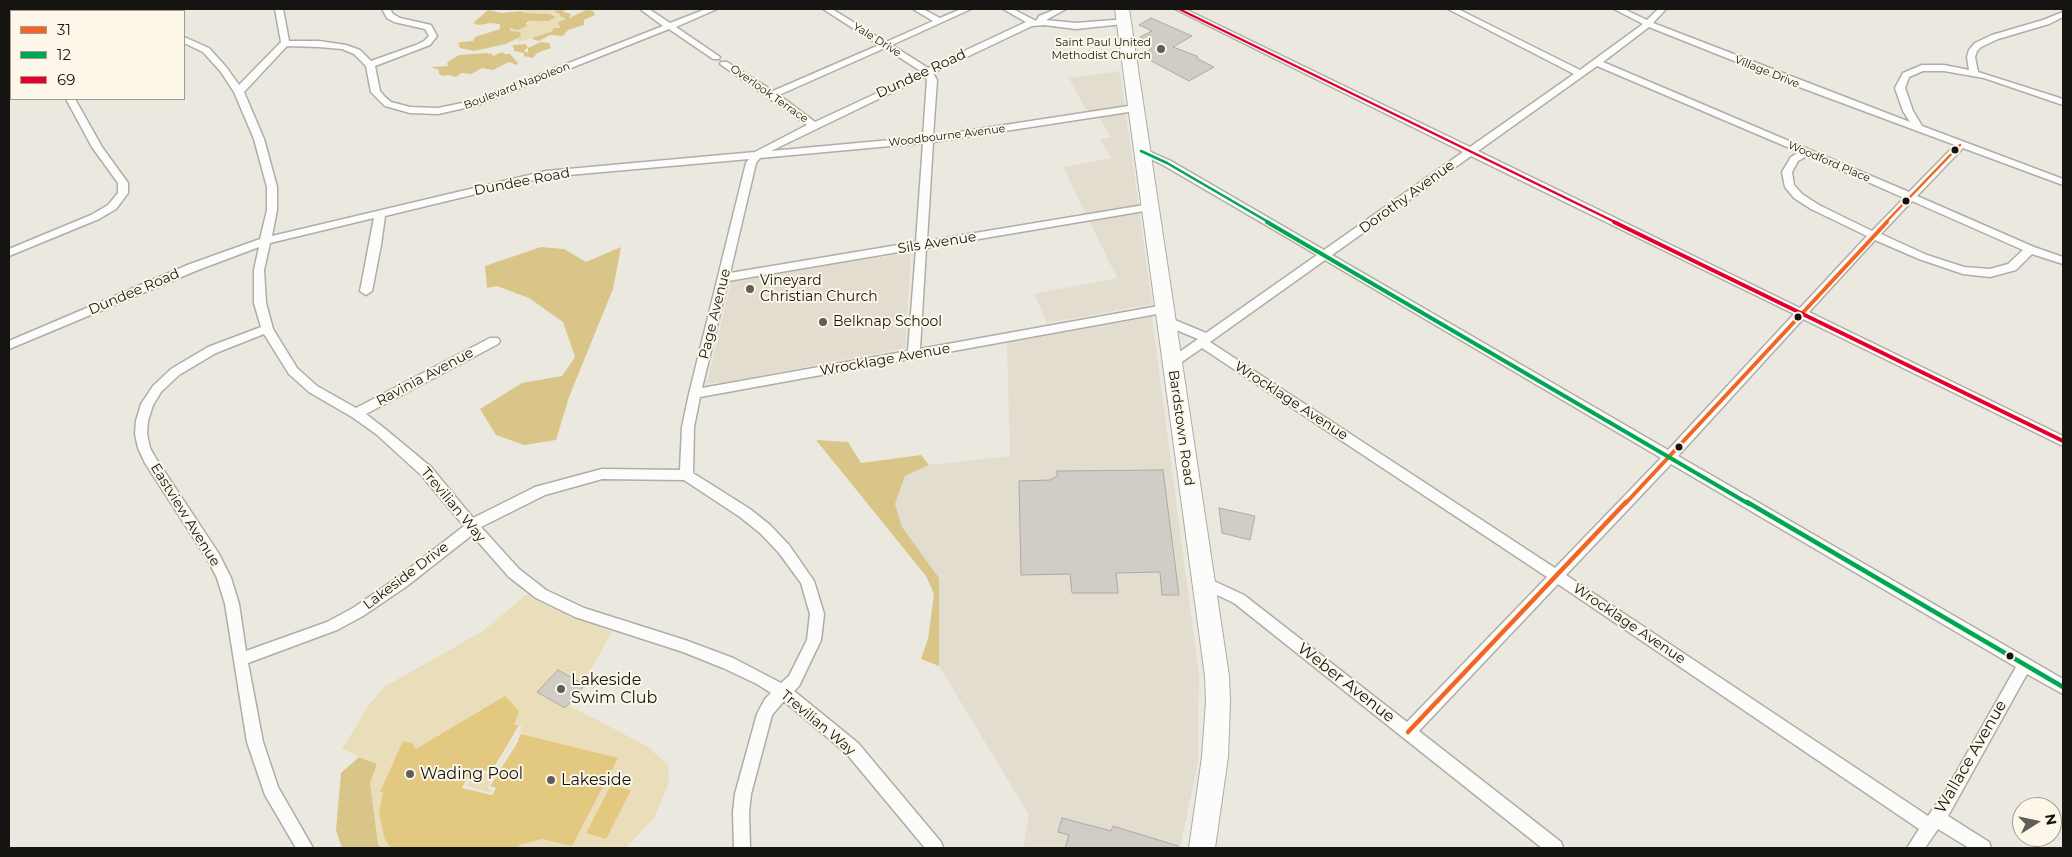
<!DOCTYPE html>
<style>
body{margin:0}
#map{position:relative;width:2072px;height:857px;overflow:hidden;background:#ebe8e0;font-family:Montserrat,sans-serif}
canvas{display:block}
.frame{position:absolute;inset:0;border:10px solid #161410;pointer-events:none}
.legend{position:absolute;left:10px;top:10px;width:175px;height:90px;box-sizing:border-box;background:#fcf7e9;border:1px solid #a09c92;margin:0;padding:6px 9px;list-style:none;font-size:15px;color:#161410}
.legend li{display:flex;align-items:center;gap:10px;height:25px}
.legend b{width:25px;border:1px solid #a09c92}
.north{position:absolute;left:2012px;top:797px;width:50px;height:50px;box-sizing:border-box;background:#fcf7e9;border:1px solid #a09c92;border-radius:50%;rotate:80deg;font-size:14px;font-weight:700;line-height:20px;text-align:center;color:#161410}
.north::after{content:'';display:block;margin:auto;width:18px;height:22px;background:#615e59;clip-path:polygon(50% 0,100% 100%,50% 72%,0 100%)}
</style>
<div id="map">
<canvas width="2072" height="857"></canvas>
<div class="frame"></div>
<ul class="legend">
<li><b style="height:6px;background:#f26522"></b>31</li>
<li><b style="height:6px;background:#00a651"></b>12</li>
<li><b style="height:6px;background:#e4002b"></b>69</li>
</ul>
<div class="north">N</div>
</div>
<script>
const ctx = document.querySelector('canvas').getContext('2d');
ctx.lineJoin = 'round';
function fillPath(path, color) { ctx.fillStyle = color; ctx.fill(path, 'evenodd'); }
const poly = rows => new Path2D(rows.map(r => 'M' + r).join(''));
function trace(path, color, width, dash) { ctx.strokeStyle = color; ctx.lineWidth = width; ctx.lineCap = dash ? 'butt' : 'round'; ctx.setLineDash(dash || []); ctx.stroke(path); }
function drawText(font, color, halo, rows, align = 'center') {
  ctx.font = font + ' Montserrat,sans-serif'; ctx.lineWidth = 4; ctx.setLineDash([]); ctx.textBaseline = 'middle'; ctx.strokeStyle = halo; ctx.fillStyle = color; for (const [text, x, y, turn = 0] of rows) {
    ctx.save(); ctx.translate(x, y); ctx.rotate((+turn || 0) * Math.PI / 180); ctx.textAlign = isNaN(turn) ? turn : align; if (halo) ctx.strokeText(text, 0, 0); ctx.fillText(text, 0, 0); ctx.restore();
  }
}
const built = poly([
 [1120,71,1152,304,1047,323,1034,294,1117,278,1063,167,1111,158,1100,139,1111,137,1099,117,1090,118,1069,78],
 [911,252,905,348,721,383,707,383,731,282],
 [1152,317,1199,675,1198,762,1180,848,1023,848,1029,815,939,666,939,578,902,527,895,504,905,476,929,465,1010,456,1007,343]
]);
const green = poly([
 [528,9,556,9,556,13,561,14,566,19,559,23,562,29,554,28,549,33,519,42,517,40,521,33,510,31,510,28,519,29,525,27,530,21,545,21,555,18,555,15,550,14,525,13,524,11],
 [527,594,551,608,612,632,570,706,647,746,668,765,669,782,654,818,626,848,381,848,378,844,370,783,377,764,342,749,369,705,384,687,483,631]
]);
const forest = poly([
 [554,9,565,9,563,12,571,14,569,18,586,10,593,11,595,15,584,20,584,25,568,30,563,36,550,35,539,41,532,39,534,37,551,32,554,28,560,28,558,22,566,19,560,16,560,14,555,12,556,9],
 [488,10,502,13,521,11,526,13,550,14,556,17,548,21,529,21,526,23,527,26,518,30,510,28,510,31,520,32,521,35,520,37,506,44,474,51,460,48,458,43,461,42,473,41,475,37,500,29,500,24,490,23,479,25,473,23],
 [541,42,549,43,551,48,537,53,533,58,524,56,524,53,514,51,514,48,512,47,514,45,525,44,528,47,524,51,528,53,528,48],
 [502,52,505,54,510,54,518,63,517,65,509,62,493,70,482,68,471,74,461,73,456,77,449,75,443,76,439,74,439,70,430,67,449,66,447,64,448,62,459,55,486,53,492,54,493,56],
 [541,247,564,249,586,262,621,247,613,289,569,397,556,440,524,445,496,435,480,409,522,383,562,376,575,357,563,322,529,298,497,286,487,288,485,266],
 [816,440,848,442,861,463,921,455,929,465,905,476,895,504,902,527,939,578,939,666,921,659,928,639,934,594,926,576],
 [359,757,377,764,370,783,378,844,381,848,342,848,336,831,341,773]
]);
const water = poly([
 [505,696,519,711,514,725,519,725,491,772,474,768,462,787,492,795,496,788,490,787,521,734,618,758,572,846,542,839,522,844,515,848,391,848,385,840,379,813,383,792,380,792,403,741,412,743,416,749],
 [611,785,631,790,606,839,586,833]
]);
const pier = poly([
 [519,725,522,726,493,774,475,771,466,786,490,793,492,790,488,789,488,786,518,733,522,732,518,739,519,740,490,786,496,788,492,795,462,788,474,768,492,772]
]);
const building = poly([
 [1151,18,1192,36,1173,47,1197,56,1198,59,1214,67,1189,81,1142,56,1152,48,1140,42,1144,39,1140,37,1152,31,1139,25,1151,18],
 [1163,470,1179,595,1162,595,1160,572,1116,573,1118,593,1072,593,1070,574,1021,575,1019,481,1050,480,1057,476,1057,471,1163,470],
 [1219,508,1255,516,1250,540,1222,533,1219,508],
 [558,670,585,685,565,708,537,692,558,670],
 [1062,818,1111,831,1113,826,1178,846,1177,848,1065,848,1069,835,1058,832,1062,818]
]);
const minor = poly([
 [150,9,158,9,159,11,151,11,150,9],
 [275,9,283,9,289,41,319,41,346,45,360,50,371,61,416,45,424,41,429,36,425,29,394,22,387,18,382,9,390,9,393,14,400,18,431,25,437,36,430,45,375,66,380,91,385,97,391,102,410,107,438,108,472,101,663,26,640,9,649,9,670,23,706,9,717,9,676,27,720,57,719,59,713,59,669,29,478,105,438,114,410,113,385,106,371,92,366,66,354,54,342,49,319,47,287,46,244,92,264,139,277,187,277,210,272,236,546,171,755,152,807,125,720,64,721,62,727,62,773,91,879,45,823,9,832,9,886,42,933,21,913,9,923,9,940,18,961,9,971,9,892,45,928,68,1026,22,1003,9,1013,9,1036,21,1039,16,1056,9,1066,9,1046,20,1076,23,1126,19,1127,21,1123,24,1076,29,1044,25,1032,26,933,73,937,80,933,136,1135,105,1140,108,1135,111,933,142,927,241,1150,204,1155,207,1150,210,926,248,920,349,1164,305,1168,306,1170,309,1168,312,700,397,694,427,693,473,750,509,770,525,789,545,814,581,824,614,821,640,799,686,794,691,858,743,941,842,943,848,925,848,846,753,784,701,772,715,751,794,749,812,750,848,734,848,733,812,735,794,757,714,765,699,771,693,757,684,723,668,683,652,575,617,536,598,509,577,472,535,407,586,363,616,337,630,248,663,263,742,278,787,313,848,296,848,265,795,247,742,225,604,217,578,209,562,145,463,138,448,135,434,136,421,141,404,153,386,171,369,208,347,261,327,254,303,254,270,259,247,198,270,9,349,9,341,190,264,260,239,267,210,267,187,254,139,234,92,221,72,203,52,184,43,184,37,209,48,227,68,239,85,281,42,275,9],
 [885,48,922,72,815,122,779,95,885,48],
 [926,76,927,80,923,137,771,151,926,76],
 [923,143,916,242,730,273,756,163,760,158,923,143],
 [749,159,746,163,689,394,682,427,680,470,602,469,535,487,473,518,431,467,384,428,366,414,498,344,500,341,498,338,490,338,356,408,317,386,297,368,273,329,266,303,264,270,270,243,374,218,360,291,366,295,372,291,381,245,385,216,546,177,749,159],
 [916,249,908,351,702,388,728,281,916,249],
 [264,334,289,374,309,392,352,417,376,434,421,475,464,526,397,578,353,608,327,622,246,651,239,604,231,578,219,554,155,457,150,448,147,434,148,421,153,405,161,392,179,375,216,353,264,334],
 [602,479,684,480,740,517,760,533,779,553,801,583,810,614,807,640,789,676,781,683,733,658,685,640,584,608,546,590,519,569,481,527,545,495,602,479],
 [1175,9,1185,9,1470,147,1574,74,1448,9,1458,9,1580,70,1643,24,1614,9,1624,9,1647,20,1658,9,1666,9,1653,23,1910,122,1903,111,1895,88,1903,73,1922,65,1944,65,1969,70,1967,57,1969,50,1975,43,1992,35,2043,20,2063,12,2063,17,2049,24,1998,39,1981,47,1977,51,1975,57,1978,72,2063,99,2063,105,1984,78,1944,71,1923,71,1909,77,1905,88,1913,111,1922,126,2063,179,2063,185,1963,148,1917,196,2034,247,2063,257,2063,264,2032,254,2016,270,1990,277,1963,274,1919,259,1875,240,1809,312,2063,436,2063,446,1803,319,1678,456,2063,679,2063,694,2027,674,1948,816,1989,842,1991,848,1969,848,1938,829,1925,848,1907,848,1919,829,1558,584,1419,731,1561,842,1563,848,1542,848,1234,603,1198,586,1196,582,1198,578,1203,576,1244,595,1407,722,1547,577,1202,348,1176,366,1168,366,1166,363,1168,360,1198,339,1162,324,1160,321,1162,318,1170,318,1206,333,1317,255,1163,165,1138,153,1138,149,1144,149,1171,161,1324,250,1463,152,1175,9],
 [1649,27,1802,88,1955,145,1909,192,1603,62,1649,27],
 [1597,66,1799,152,1791,157,1782,172,1785,187,1794,198,1811,209,1867,236,1800,308,1478,151,1597,66],
 [1471,156,1794,314,1668,450,1332,255,1471,156],
 [1807,156,1850,174,1904,198,1872,231,1819,205,1802,194,1794,185,1792,172,1798,161,1807,156],
 [1912,201,2023,250,2008,264,1990,269,1964,267,1927,255,1881,234,1912,201],
 [1325,260,1661,458,1555,568,1210,342,1325,260],
 [1671,464,2016,667,1944,794,1928,816,1566,575,1671,464],
 [9,33,11,34,11,43,9,44,9,33],
 [9,72,11,72,11,78,9,78,9,72],
 [66,99,75,99,102,147,128,183,128,193,116,209,99,219,9,256,9,249,91,215,108,205,118,193,118,183,92,147,66,99]
]);
const primary = poly([
 [1115,9,1129,9,1229,676,1230,701,1228,757,1215,848,1189,848,1202,757,1206,701,1205,676,1115,9]
]);
const bus1Far2 = poly([
 [1885,223,1960,145]
]);
const bus1Far1 = poly([
 [1625,504,1887,222]
]);
const bus1 = poly([
 [1408,732,1626,502]
]);
const bus2Far2 = poly([
 [1141,151,1167,163,1270,223]
]);
const bus2Far1 = poly([
 [1267,222,1749,504]
]);
const bus2 = poly([
 [1747,502,2063,687]
]);
const bus3Far1 = poly([
 [1179,9,1617,223]
]);
const bus3 = poly([
 [1614,222,2063,441]
]);
const markers = [
 [1161,49,5,"#615e59"],
 [1955,150,4.5,"#161410"],
 [1906,201,4.5,"#161410"],
 [750,289,5,"#615e59"],
 [1798,317,4.5,"#161410"],
 [823,322,5,"#615e59"],
 [1679,447,4.5,"#161410"],
 [2010,656,4.5,"#161410"],
 [561,689,5,"#615e59"],
 [410,774,5,"#615e59"],
 [551,780,5,"#615e59"]
];
const farStreetnames = [
 ["Yale Drive",877,40,32],
 ["Village Drive",1767,72,22],
 ["Boulevard Napoleon",517,86,-21],
 ["Overlook Terrace",769,94,35],
 ["Woodbourne Avenue",947,136,-7],
 ["Woodford Place",1829,162,23]
];
const farPoinames = [
 ["Saint Paul United",1151,43],
 ["Methodist Church",1151,56]
];
const streetNames = [
 ["Dundee Road",921,74,-25],
 ["Dundee Road",522,182,-11],
 ["Dorothy Avenue",1407,197,-36],
 ["Sils Avenue",937,243,-9],
 ["Dundee Road",134,292,-23],
 ["Page Avenue",715,314,-76],
 ["Wrocklage Avenue",885,360,-10],
 ["Ravinia Avenue",425,377,-28],
 ["Wrocklage Avenue",1291,401,33],
 ["Bardstown Road",1181,428,82],
 ["Trevilian Way",453,505,50],
 ["Eastview Avenue",185,515,58],
 ["Lakeside Drive",406,576,-37],
 ["Wrocklage Avenue",1629,624,34],
 ["Trevilian Way",818,723,40]
];
const poiNames = [
 ["Vineyard",760,281],
 ["Christian Church",760,297],
 ["Belknap School",833,322]
];
const nearPoinames = [
 ["Lakeside",571,680],
 ["Swim Club",571,698],
 ["Wading Pool",420,774],
 ["Lakeside",561,780]
];
const nearStreetnames = [
 ["Weber Avenue",1346,683,38],
 ["Wallace Avenue",1971,757,-60]
];
fillPath(built, '#e2ddce');
fillPath(green, '#eadeba');
fillPath(forest, '#dac589');
fillPath(water, '#e3c980');
fillPath(pier, '#ebe8e0');
fillPath(building, '#d0cdc7');
trace(building, '#acaaa4', 1);
trace(minor, '#afada7', 3);
trace(primary, '#afada7', 2);
fillPath(minor, '#fcfcfa');
fillPath(primary, '#fcfcfa');
trace(bus1Far2, '#f26522', 2.5);
trace(bus1Far1, '#f26522', 4);
trace(bus1, '#f26522', 4.5);
trace(bus2Far2, '#00a651', 2.5);
trace(bus2Far1, '#00a651', 4);
trace(bus2, '#00a651', 4.5);
trace(bus3Far1, '#e4002b', 2.5);
trace(bus3, '#e4002b', 4);
for (const [x, y, r, color] of markers) { const dot = new Path2D(); dot.arc(x, y, r, 0, 2 * Math.PI); ctx.fillStyle = color; ctx.fill(dot); trace(dot, '#fcf7e9', 2); }
drawText('11px', '#161410', '#fcf7e9', farStreetnames);
drawText('11px', '#161410', '#fcf7e9', farPoinames, 'right');
drawText('14px', '#161410', '#fcf7e9', streetNames);
drawText('14px', '#161410', '#fcf7e9', poiNames, 'left');
drawText('16px', '#161410', '#fcf7e9', nearPoinames, 'left');
drawText('16px', '#161410', '#fcf7e9', nearStreetnames);
</script>
